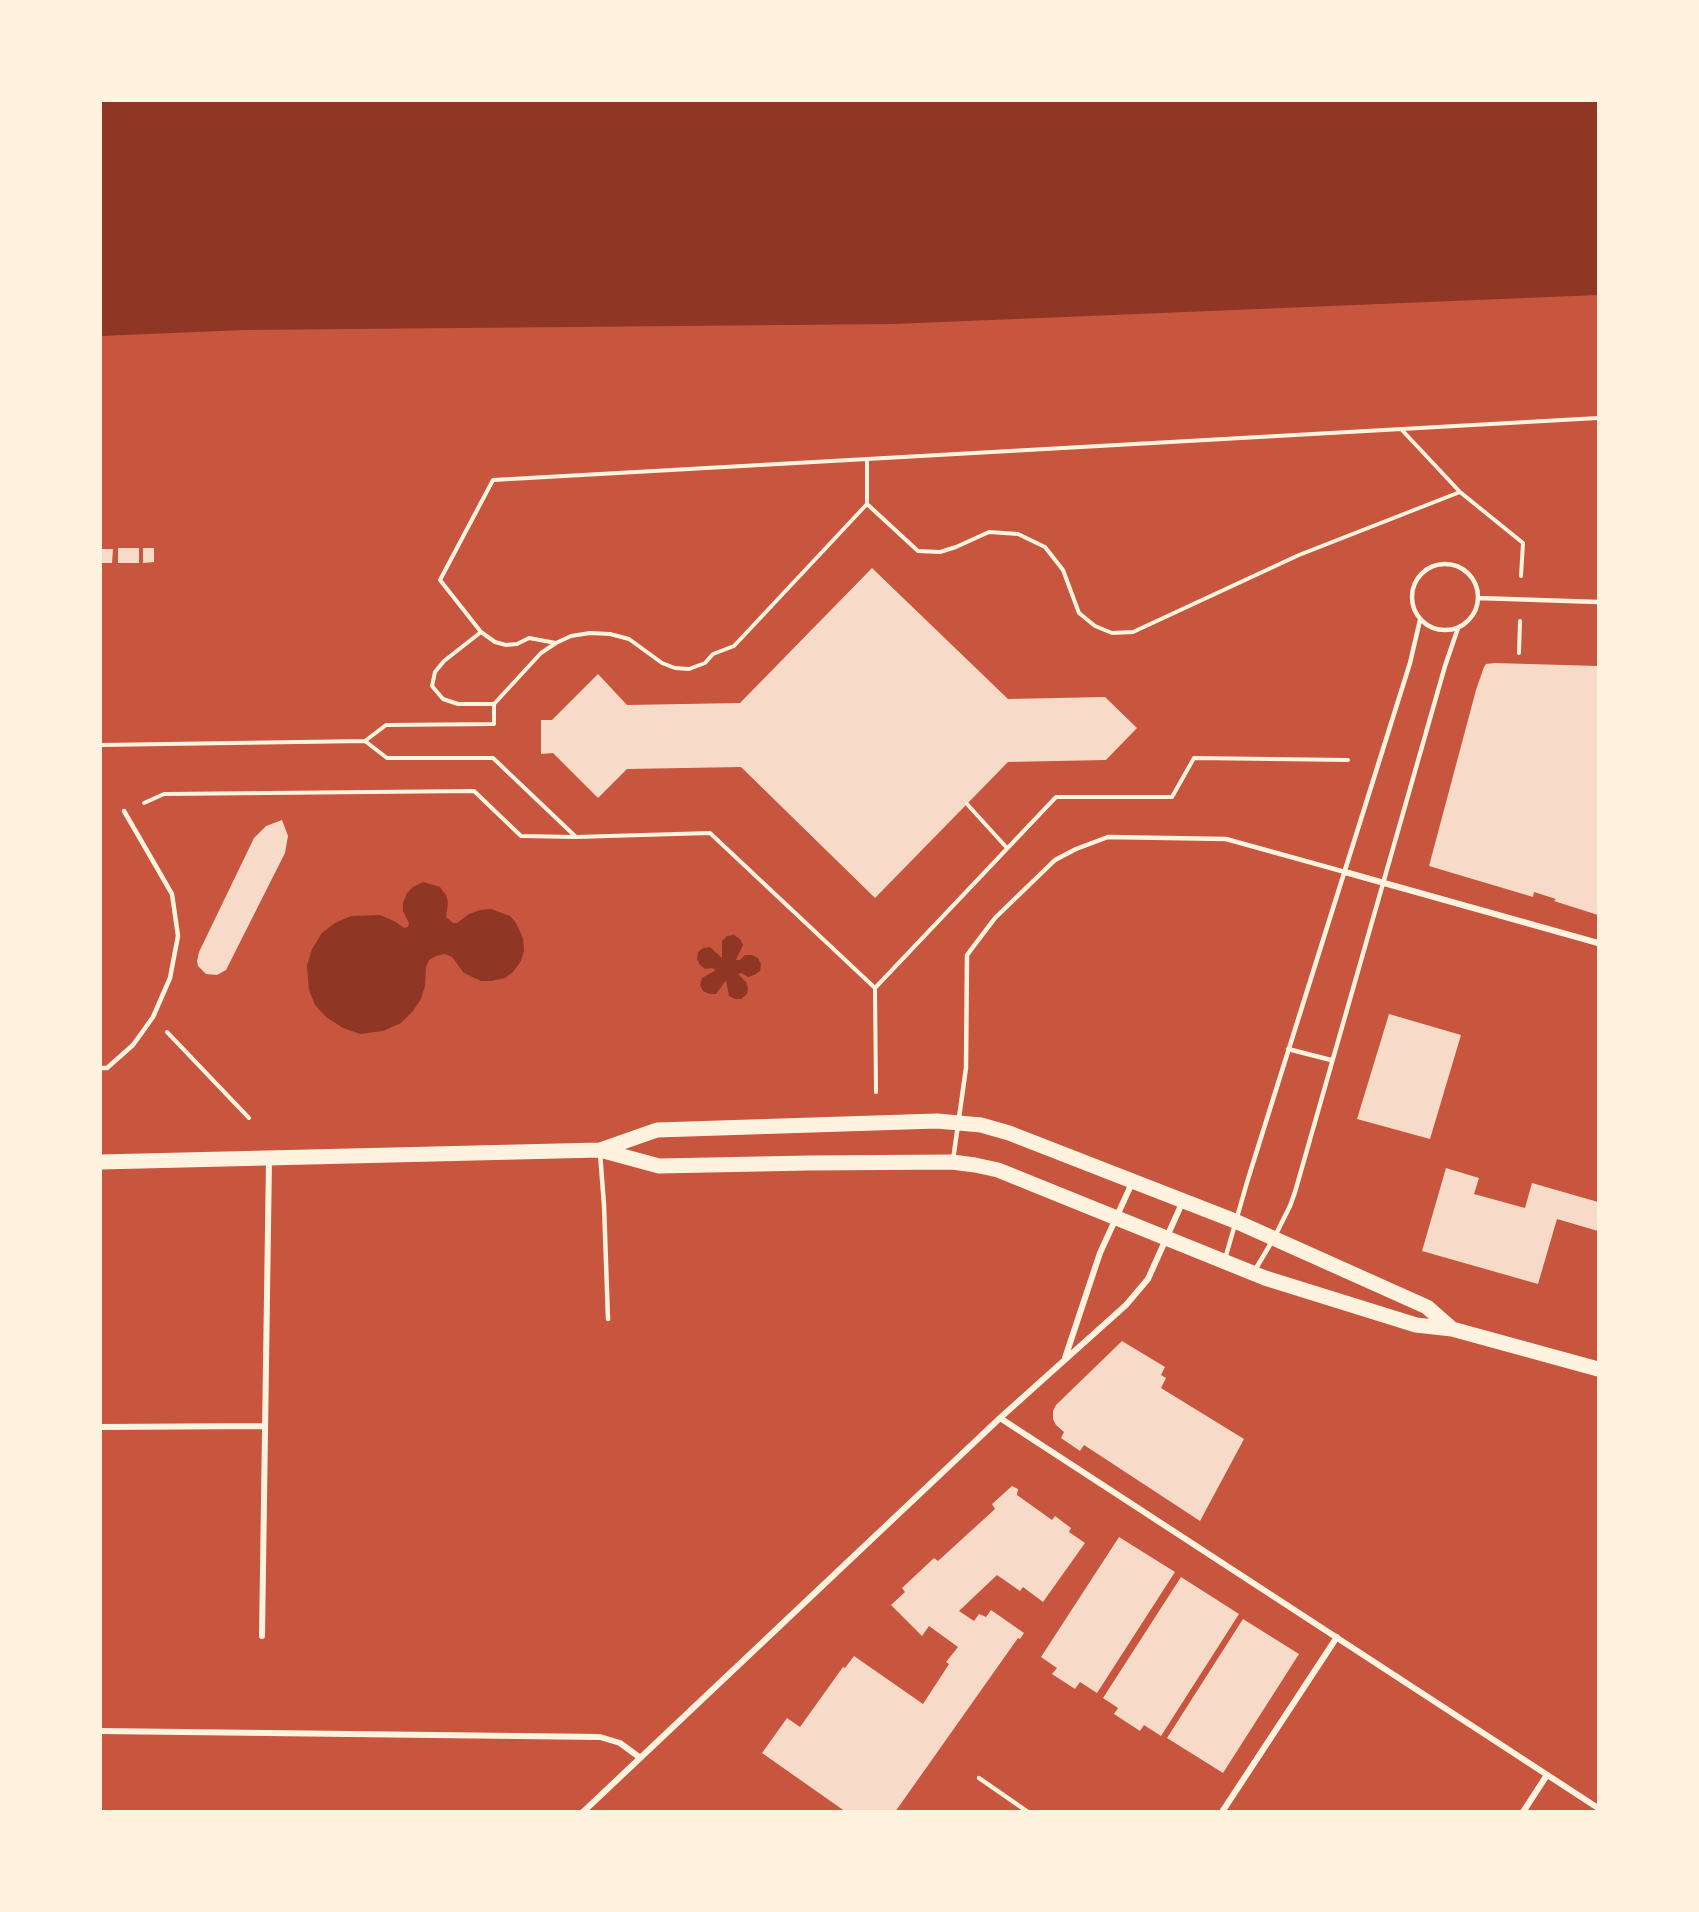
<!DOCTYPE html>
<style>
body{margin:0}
#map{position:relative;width:1699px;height:1912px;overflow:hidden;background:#c8553d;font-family:"PT Sans",sans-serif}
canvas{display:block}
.frame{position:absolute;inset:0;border:102px solid #fff3e0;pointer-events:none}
</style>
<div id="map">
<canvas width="1699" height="1912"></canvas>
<div class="frame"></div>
</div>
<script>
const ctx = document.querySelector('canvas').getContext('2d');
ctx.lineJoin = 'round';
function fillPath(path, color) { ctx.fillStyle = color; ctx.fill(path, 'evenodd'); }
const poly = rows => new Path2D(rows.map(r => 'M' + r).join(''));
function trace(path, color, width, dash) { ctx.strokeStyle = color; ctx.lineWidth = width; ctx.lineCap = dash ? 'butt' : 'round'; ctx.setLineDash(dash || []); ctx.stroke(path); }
const water = poly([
 [100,101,1598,101,1598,295,894,324,244,330,101,336],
 [423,882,440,887,446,895,448,902,446,917,453,923,457,923,469,914,480,910,491,909,510,916,516,923,523,938,524,951,521,961,513,972,505,978,491,981,481,981,464,973,452,957,445,954,436,956,429,960,426,967,425,986,421,999,413,1011,401,1023,383,1031,360,1034,343,1028,326,1017,315,1005,309,990,307,966,312,949,322,933,335,923,351,916,380,915,394,921,404,928,408,927,409,923,403,911,403,903,407,893,413,887],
 [734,935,740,939,743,945,736,960,740,960,745,955,752,955,758,958,761,964,760,971,754,975,748,977,742,973,738,974,746,982,748,988,747,994,741,999,735,999,729,996,726,980,716,994,710,994,703,991,700,985,702,978,716,970,712,968,705,969,700,965,697,959,698,952,703,948,710,947,722,958,722,941,727,936]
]);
const building = poly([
 [118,548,139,548,139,563,118,563],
 [143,548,154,548,154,562,143,563],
 [100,549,113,549,112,563,100,563],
 [872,568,1008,699,1105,697,1137,728,1106,760,1008,762,875,898,741,767,627,769,598,798,553,753,541,754,541,720,552,720,598,674,627,705,740,703],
 [1495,663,1598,666,1598,915,1554,901,1556,899,1534,892,1533,897,1429,866,1476,690,1484,667,1486,664],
 [282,820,288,836,285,853,226,970,217,975,206,974,198,966,197,961,199,952,254,838,266,826],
 [1389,1014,1461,1035,1430,1139,1357,1119],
 [1446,1168,1479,1178,1474,1194,1525,1208,1532,1183,1598,1202,1598,1231,1557,1219,1538,1284,1422,1251],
 [1122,1341,1165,1367,1161,1375,1166,1378,1161,1388,1244,1439,1200,1521,1084,1445,1080,1451,1061,1438,1064,1432,1056,1425,1053,1419,1053,1411,1056,1405],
 [1012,1486,1018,1489,1017,1495,1052,1520,1055,1516,1071,1528,1069,1532,1085,1543,1043,1602,1023,1587,1020,1591,997,1575,959,1611,974,1621,979,1614,986,1617,991,1610,1024,1633,1020,1639,1018,1638,895,1812,846,1812,762,1753,787,1718,800,1727,843,1667,845,1668,854,1656,923,1704,949,1664,946,1662,958,1647,929,1626,922,1636,891,1605,905,1592,902,1588,934,1558,938,1561,995,1509,992,1504],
 [1119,1537,1175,1572,1097,1693,1080,1682,1075,1689,1052,1674,1057,1668,1041,1657],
 [1181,1577,1239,1614,1161,1736,1144,1725,1140,1731,1114,1714,1118,1708,1103,1698],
 [1243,1619,1299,1654,1223,1773,1167,1738]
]);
const path = poly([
 [1401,429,1460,492],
 [867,504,918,551,940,552,956,547,989,532,1018,534,1045,547,1063,570,1079,613,1095,626,1112,633,1133,632,1299,555,1460,492,1523,543,1521,576],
 [481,632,444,661,435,672,432,686,443,699,458,704,494,704],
 [556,643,529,638,517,644,506,645,495,642,481,632,440,580,493,480,1598,418],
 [1519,653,1520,621],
 [365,741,387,758,493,758,576,837,710,833,875,988],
 [100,745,365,741,386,725,494,724,494,704,541,653,556,643,571,636,590,633,610,634,629,639,662,663,675,668,689,669,705,663,713,654,734,646,867,504,867,459],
 [144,803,164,794,474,791,521,836,576,837],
 [967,804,1007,848],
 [167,1032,249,1118],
 [876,1092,875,988,1056,797,1172,797,1194,758,1348,760]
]);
const service = poly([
 '1412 597a33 33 0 1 1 66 0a33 33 0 1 1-66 0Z',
 [1478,598,1598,602],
 [1288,1049,1331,1060],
 [100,1068,107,1068,133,1045,153,1017,170,978,178,936,172,894,124,811],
 [600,1153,604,1205,608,1319],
 [953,1160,966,1068,967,955,995,918,1055,860,1076,849,1108,837,1226,839,1345,872],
 [1225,1259,1248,1179,1410,663,1420,620],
 [1255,1270,1274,1238,1290,1206,1295,1192,1445,666,1458,628],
 [979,1778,1028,1812]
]);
const minor = poly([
 [1345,872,1598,943],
 [1065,1358,1100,1253,1132,1183],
 [1000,1418,1598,1808],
 [100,1427,265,1426],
 [262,1636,269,1160],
 [100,1731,600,1737,620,1743,639,1757],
 [583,1812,1000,1418,1126,1305,1148,1279,1183,1201],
 [1222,1812,1337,1637],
 [1523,1812,1547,1775]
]);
const primary = poly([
 [600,1150,657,1130,937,1121,981,1125,1009,1133,1235,1221,1427,1307,1452,1329],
 [100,1162,600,1150,659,1166,809,1163,952,1162,975,1165,998,1170,1265,1278,1416,1325,1452,1329,1598,1369]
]);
fillPath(water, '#8f3625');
fillPath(building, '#f7dbc8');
trace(path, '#fff3e0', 4);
trace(service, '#fff3e0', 4.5);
trace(minor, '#fff3e0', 6);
trace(primary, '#fff3e0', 15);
</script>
